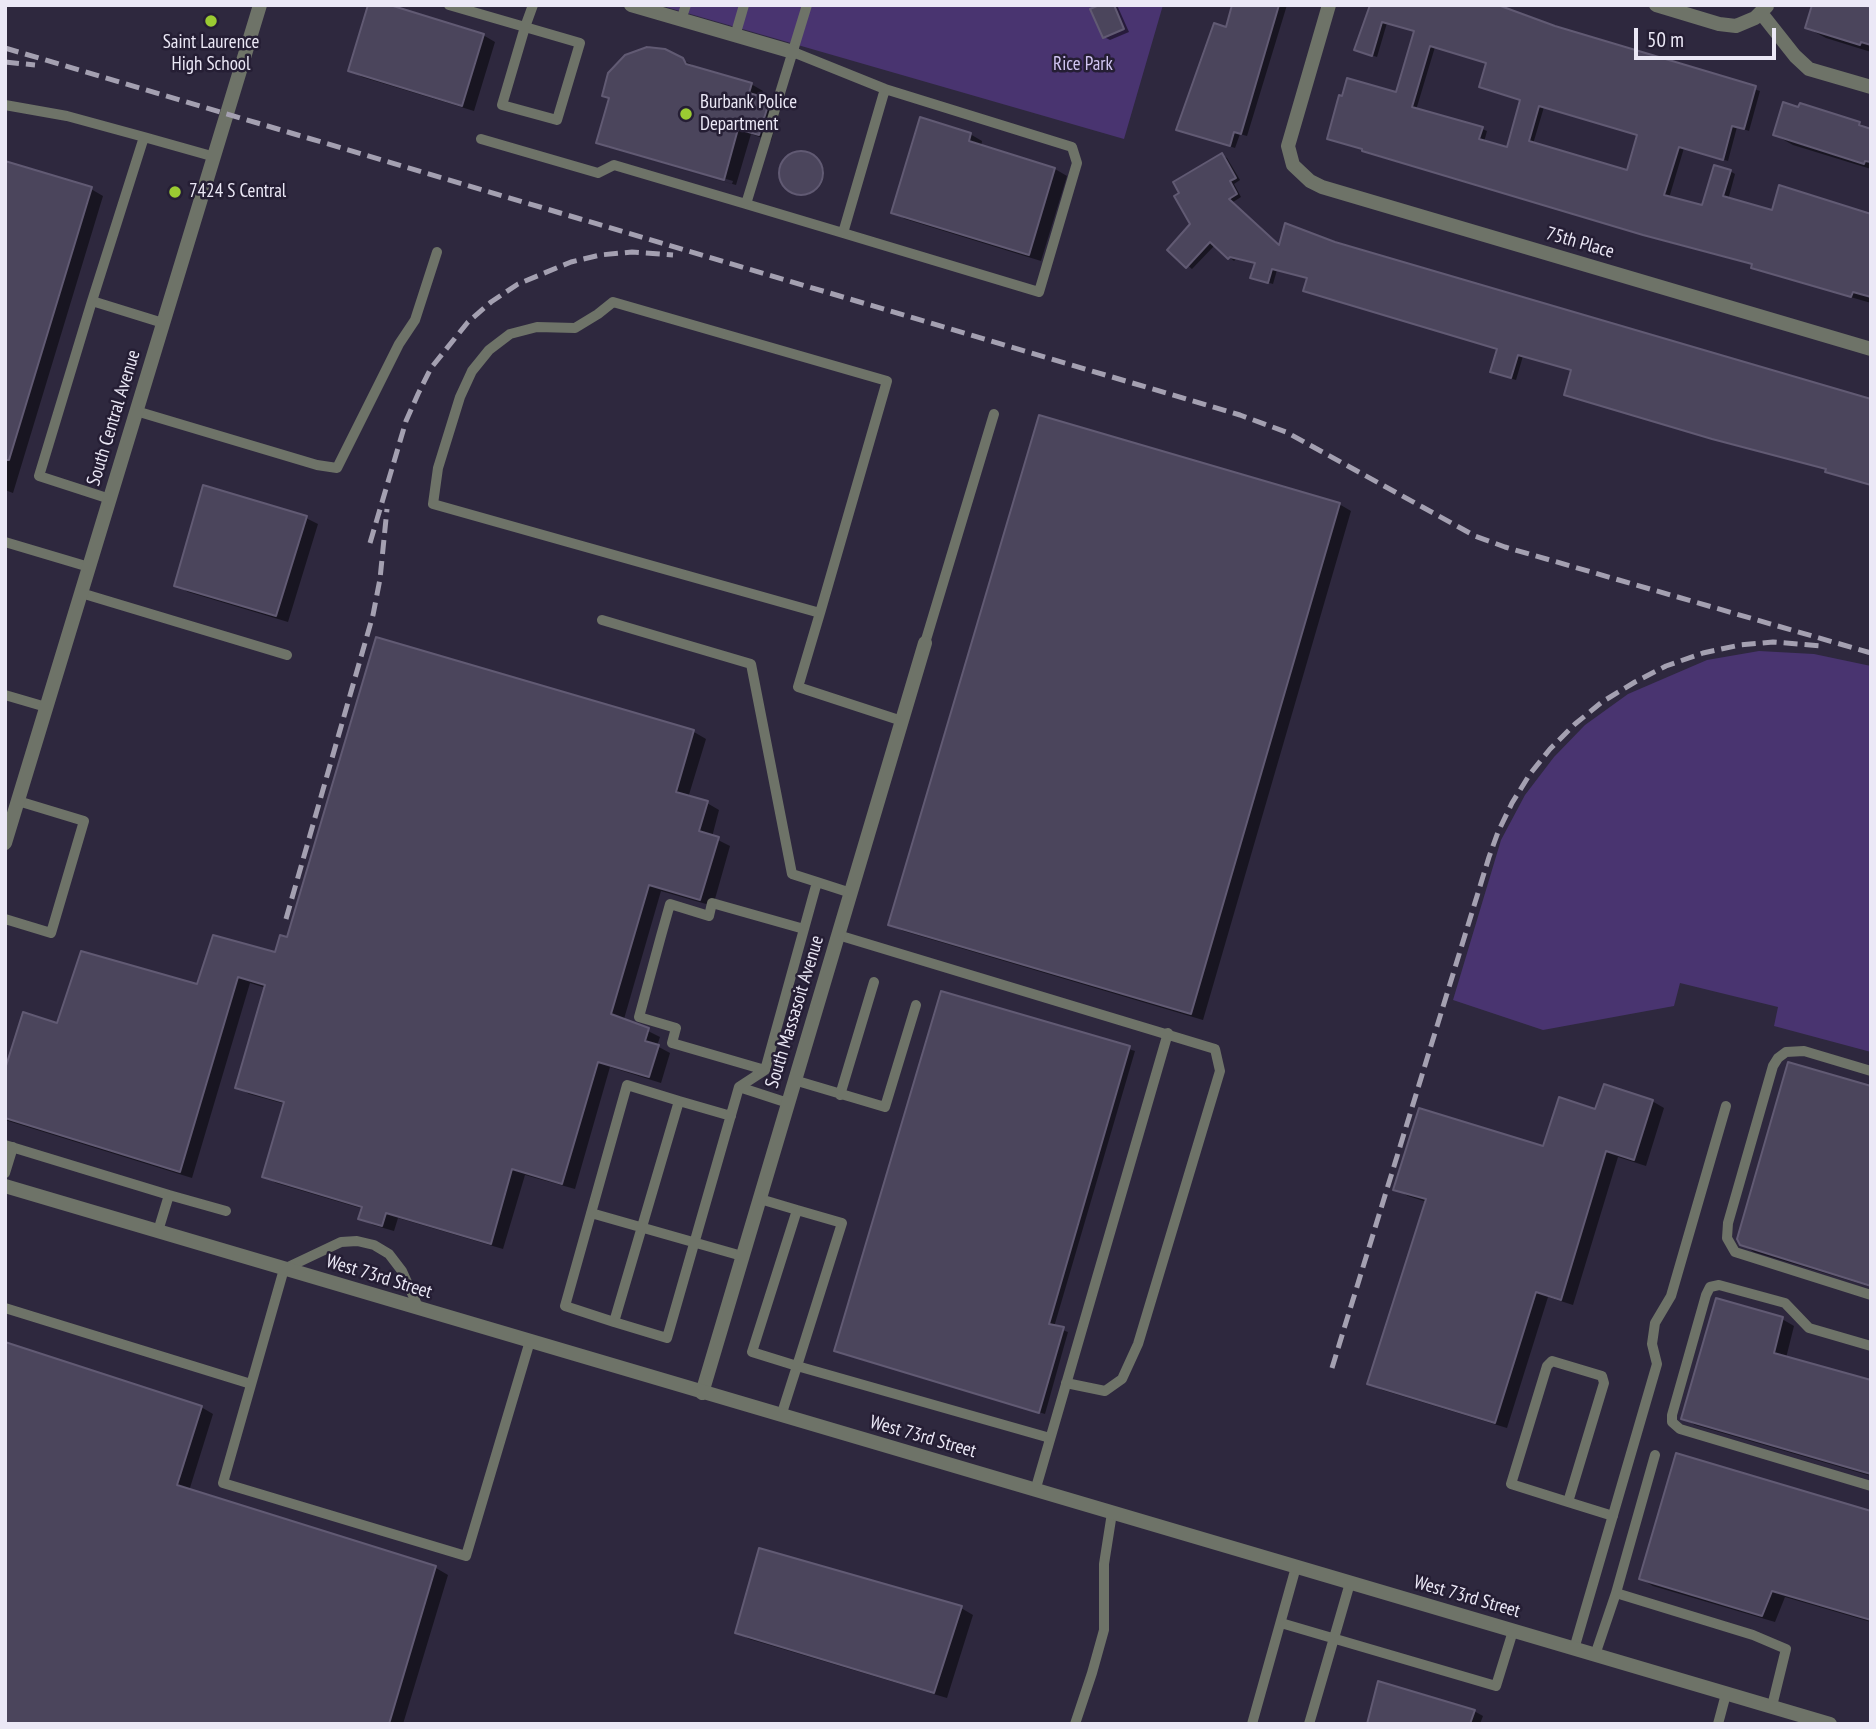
<!DOCTYPE html>
<style>
body{margin:0}
#map{position:relative;width:1876px;height:1729px;overflow:hidden;background:#2e283e;font-family:"PT Sans Narrow",sans-serif}
canvas{display:block}
.frame{position:absolute;inset:0;border:7px solid #ebe8f6;pointer-events:none}
.scale{position:absolute;left:1634px;top:28px;width:142px;height:32px;box-sizing:border-box;border:4px solid #ebe8f6;border-top:0;padding-left:9px;font-size:21px;line-height:24px;white-space:nowrap;color:#ebe8f6;-webkit-text-stroke:5px #251e34;paint-order:stroke}
</style>
<div id="map">
<canvas width="1876" height="1729"></canvas>
<div class="frame"></div>
<div class="scale">50 m</div>
</div>
<script>
const ctx = document.querySelector('canvas').getContext('2d');
ctx.lineJoin = 'round';
function fillPath(path, color) { ctx.fillStyle = color; ctx.fill(path, 'evenodd'); }
const poly = rows => new Path2D(rows.map(r => 'M' + r).join(''));
function trace(path, color, width, dash) { ctx.strokeStyle = color; ctx.lineWidth = width; ctx.lineCap = dash ? 'butt' : 'round'; ctx.setLineDash(dash || []); ctx.stroke(path); }
function drawText(font, color, halo, rows, align = 'center') {
  ctx.font = font + ' "PT Sans Narrow",sans-serif'; ctx.lineWidth = 5; ctx.setLineDash([]); ctx.textBaseline = 'middle'; ctx.strokeStyle = halo; ctx.fillStyle = color; for (const [text, x, y, turn = 0] of rows) {
    ctx.save(); ctx.translate(x, y); ctx.rotate((+turn || 0) * Math.PI / 180); ctx.textAlign = isNaN(turn) ? turn : align; if (halo) ctx.strokeText(text, 0, 0); ctx.fillText(text, 0, 0); ctx.restore();
  }
}
const green = poly([
 [659,5,1163,5,1124,139],
 [1759,651,1814,654,1871,666,1871,1052,1774,1026,1778,1007,1680,983,1674,1006,1543,1030,1453,1000,1501,840,1525,795,1554,757,1585,725,1628,694,1707,660]
]);
const shadow = poly([
 [1103,5,1117,5,1129,32,1110,40,1104,37],
 [1235,5,1287,5,1247,136,1240,134,1235,148,1178,129,1203,108],
 [1372,5,1555,28,1760,91,1749,131,1737,127,1728,161,1684,148,1669,198,1703,208,1730,171,1735,174,1728,200,1773,212,1871,216,1871,303,1758,270,1754,265,1649,237,1368,153,1364,150,1334,141,1397,94,1416,31,1387,23,1377,57,1356,50],
 [1435,47,1488,63,1481,86,1522,100,1508,149,1484,142,1487,131,1482,129,1416,110],
 [1544,107,1639,135,1628,172,1533,144],
 [1871,9,1871,52,1826,38,1807,28],
 [483,35,495,42,474,111,362,77,350,70],
 [683,60,696,67,751,84,763,91,761,98,781,107,771,141,751,134,736,185,609,149,732,184,733,181,609,145,609,148,598,142,611,99,604,95],
 [1859,123,1871,130,1871,169,1793,145,1775,135],
 [970,134,982,141,981,147,1055,169,1067,176,1041,261,905,219,893,212],
 '782 174a21 21 0 1 1 42 0a21 21 0 1 1-42 0Z',
 [1222,155,1227,158,1240,180,1234,184,1241,197,1233,202,1281,247,1335,244,1871,401,1871,485,1832,474,1827,472,1828,469,1719,441,1571,397,1573,371,1523,356,1516,380,1497,374,1492,372,1499,349,1308,279,1277,270,1273,284,1257,279,1256,264,1236,259,1234,261,1215,245,1192,269,1169,250,1192,225],
 [5,163,91,189,103,196,13,493,5,490],
 [1339,504,1351,511,1203,1020,903,931,890,924],
 [306,518,318,524,288,622,188,592,176,585],
 [377,639,694,732,706,739,688,798,707,803,719,810,712,837,730,846,713,906,661,891,624,1019,660,1037,657,1046,670,1053,661,1083,610,1067,575,1189,525,1175,503,1249,398,1218,394,1231,373,1225,360,1218,363,1209,276,1183,264,1176,285,1104,249,1094,237,1087,266,988,250,983,192,1178,5,1120,5,1075,59,1025,198,986,276,955,289,939],
 [942,993,1135,1051,1054,1327,1068,1332,1045,1414,836,1350],
 [1871,1088,1871,1287,1754,1252,1742,1244],
 [1652,1101,1664,1108,1646,1166,1618,1157,1573,1305,1548,1297,1507,1428,1382,1390,1370,1383,1427,1202,1408,1196,1395,1189,1544,1148,1596,1111],
 [1782,1319,1794,1326,1786,1358,1871,1382,1871,1476,1695,1425,1683,1418],
 [201,1407,213,1414,189,1491,436,1568,448,1575,403,1724,5,1724],
 [1871,1513,1871,1622,1785,1597,1775,1622,1653,1586,1641,1579],
 [961,1608,973,1615,947,1698,749,1639,737,1632],
 [1474,1711,1483,1716,1480,1724,1368,1724]
]);
const building = poly([
 [368,5,390,5,484,34,462,106,348,71,368,5],
 [1099,5,1114,5,1124,29,1103,38,1090,9,1099,5],
 [1232,5,1279,5,1241,134,1234,132,1230,146,1176,130,1214,23,1226,27,1232,5],
 [1370,5,1498,5,1555,26,1756,86,1744,129,1732,126,1723,160,1679,147,1664,195,1702,205,1714,165,1731,170,1723,196,1772,210,1779,185,1871,214,1871,297,1853,292,1851,297,1751,268,1752,264,1643,235,1362,151,1362,149,1327,139,1339,95,1342,96,1347,78,1396,92,1414,31,1382,22,1372,56,1354,50,1370,5],
 [1430,46,1486,63,1479,87,1520,100,1507,147,1479,139,1483,127,1412,107,1430,46],
 [1539,106,1637,135,1627,170,1529,141,1539,106],
 [1812,5,1863,5,1871,7,1871,45,1861,42,1860,45,1805,28,1812,5],
 [647,47,665,49,683,58,686,64,752,83,749,93,770,99,759,135,738,129,724,180,596,143,609,98,602,96,608,73,625,55,647,47],
 [1783,102,1798,107,1800,103,1860,122,1859,125,1871,129,1871,162,1865,161,1864,164,1773,135,1783,102],
 [920,117,971,133,969,141,1055,168,1029,255,891,213,920,117],
 '779 173a22 22 0 1 1 44 0a22 22 0 1 1-44 0Z',
 [1222,153,1236,178,1230,181,1237,194,1229,199,1279,245,1285,223,1335,242,1871,399,1871,485,1825,472,1826,469,1712,439,1564,395,1571,370,1518,355,1511,378,1490,372,1497,349,1303,291,1307,278,1272,269,1268,283,1250,278,1255,263,1230,257,1228,259,1210,242,1186,268,1167,250,1190,224,1174,196,1179,193,1173,182,1222,153],
 [5,161,92,187,9,460,5,460,5,161],
 [1039,415,1340,503,1191,1014,888,925,1039,415],
 [203,485,307,516,276,616,174,586,203,485],
 [376,637,694,730,676,792,708,801,699,831,719,837,700,900,649,885,611,1014,649,1028,645,1041,659,1045,649,1077,598,1062,562,1184,512,1169,491,1244,386,1213,382,1226,358,1219,362,1207,262,1177,284,1102,235,1088,265,985,238,977,180,1172,5,1118,5,1069,23,1012,57,1023,81,951,197,984,213,935,275,952,280,935,287,937,376,637],
 [941,991,1130,1046,1049,1324,1064,1327,1039,1413,834,1351,941,991],
 [1788,1062,1871,1086,1871,1286,1740,1245,1737,1239,1788,1062],
 [1604,1084,1653,1100,1634,1160,1606,1151,1561,1300,1536,1292,1495,1423,1367,1384,1426,1199,1393,1190,1419,1108,1543,1146,1559,1097,1595,1109,1604,1084],
 [1716,1298,1783,1317,1774,1353,1871,1380,1871,1474,1681,1419,1716,1298],
 [5,1342,202,1406,177,1485,436,1566,389,1724,5,1724,5,1342],
 [1676,1453,1871,1511,1871,1620,1772,1591,1762,1616,1639,1579,1676,1453],
 [759,1548,962,1606,934,1693,735,1633,759,1548],
 [1378,1681,1475,1710,1470,1724,1367,1724,1378,1681]
]);
const service = poly([
 [449,5,525,27,533,5],
 [681,20,686,5],
 [525,27,580,43,557,120,502,105,525,27],
 [735,36,744,5],
 [793,52,885,89,1072,147,1077,163,1039,292,843,233,885,89],
 [5,105,67,116,144,137],
 [481,139,598,173,614,165,746,204,807,5],
 [746,204,843,233],
 [92,301,39,476,110,499],
 [163,323,92,301,144,137,215,157],
 [136,411,317,465,337,468,399,344,415,320,437,252],
 [5,542,89,567],
 [81,593,287,655],
 [820,613,887,381,613,302,598,314,575,328,537,327,510,334,489,350,472,371,460,397,438,468,433,504,820,613,798,687,902,721],
 [602,620,751,664,792,874,817,882],
 [925,643,994,414],
 [5,695,46,707],
 [5,919,51,933,84,821,18,801],
 [838,935,1215,1049,1220,1071,1138,1344,1122,1379,1105,1391,1066,1383],
 [765,1070,672,1043,676,1028,639,1017,661,936,670,904,709,916,712,903,804,929],
 [1871,1071,1804,1051,1786,1052,1778,1058,1773,1066,1728,1223,1727,1238,1735,1252,1871,1295],
 [794,1080,885,1107,916,1005],
 [739,1087,788,1103],
 [840,1095,874,982],
 [731,1116,679,1101,614,1322,667,1338,739,1087,765,1070,817,882,851,893],
 [5,1145,169,1195,158,1231],
 [5,1173,13,1147],
 [169,1195,226,1211],
 [760,1199,797,1210],
 [591,1213,742,1256],
 [5,1308,251,1384],
 [419,1309,402,1271,389,1254,374,1245,357,1241,341,1242,284,1269,223,1483,466,1556,530,1341],
 [614,1322,565,1306,627,1085,679,1101],
 [1871,1346,1809,1328,1785,1303,1719,1285,1710,1287,1706,1295,1672,1415,1672,1422,1680,1429,1871,1486],
 [781,1416,797,1366,842,1223,797,1210,752,1352,797,1366,1050,1438],
 [1035,1491,1168,1033],
 [1568,1502,1604,1383,1602,1376,1552,1361,1547,1366,1511,1484,1568,1502,1613,1516],
 [1616,1593,1753,1635,1786,1649,1772,1706],
 [1281,1623,1496,1686,1513,1631],
 [1574,1649,1657,1364,1652,1344,1655,1323,1671,1296,1726,1106],
 [1595,1655,1616,1593,1655,1455],
 [1075,1724,1092,1673,1104,1630,1104,1564,1112,1513],
 [1252,1724,1296,1567],
 [1309,1724,1350,1583],
 [1718,1724,1726,1694]
]);
const minor = poly([
 [631,5,793,52],
 [1329,5,1288,146,1293,165,1310,181,1322,187,1871,349],
 [1656,5,1719,24,1736,26,1755,18,1767,6],
 [1761,13,1795,56,1809,69,1871,87],
 [702,1393,925,643]
]);
const tertiary = poly([
 [5,843,260,5],
 [5,1186,1830,1724]
]);
const rail = poly([
 [5,48,1240,415,1286,432,1475,536,1505,547,1871,653],
 [5,62,35,65],
 [370,543,406,421,418,394,431,368,468,322,491,302,518,284,571,262,600,255,632,252,673,255],
 [286,919,373,615,380,579,387,509],
 [1332,1368,1489,857,1498,832,1512,803,1530,774,1550,749,1575,724,1602,702,1635,682,1666,666,1703,653,1740,645,1773,642,1822,646]
]);
const markers = [
 [211,21,7,"#9bcb32"],
 [686,114,7,"#9bcb32"],
 [175,192,7,"#9bcb32"]
];
const poiNames = [
 ["Saint Laurence",211,43,"center"],
 ["High School",211,65,"center"],
 ["Burbank Police",700,103],
 ["Department",700,125],
 ["7424 S Central",189,192]
];
const parkNames = [
 ["Rice Park",1083,65]
];
const streetNames = [
 ["75th Place",1580,243,16],
 ["South Central Avenue",114,418,-73],
 ["South Massasoit Avenue",795,1012,-73],
 ["West 73rd Street",379,1277,17],
 ["West 73rd Street",923,1437,16],
 ["West 73rd Street",1467,1597,16]
];
fillPath(green, '#493470');
fillPath(shadow, '#0007');
fillPath(building, '#4b455c');
trace(building, '#615a73', 2);
trace(service, '#6e7368', 10);
trace(minor, '#6e7368', 14);
trace(tertiary, '#6e7368', 14);
trace(rail, '#a4a0b1', 5, [14, 7]);
for (const [x, y, r, color] of markers) { const dot = new Path2D(); dot.arc(x, y, r, 0, 2 * Math.PI); ctx.fillStyle = color; ctx.fill(dot); trace(dot, '#251e34', 2.5); }
drawText('19px', '#ebe8f6', '#251e34', poiNames, 'left');
drawText('19px', '#d1c5f2', '#251e34', parkNames);
drawText('19px', '#ebe8f6', '#251e34', streetNames);
</script>
